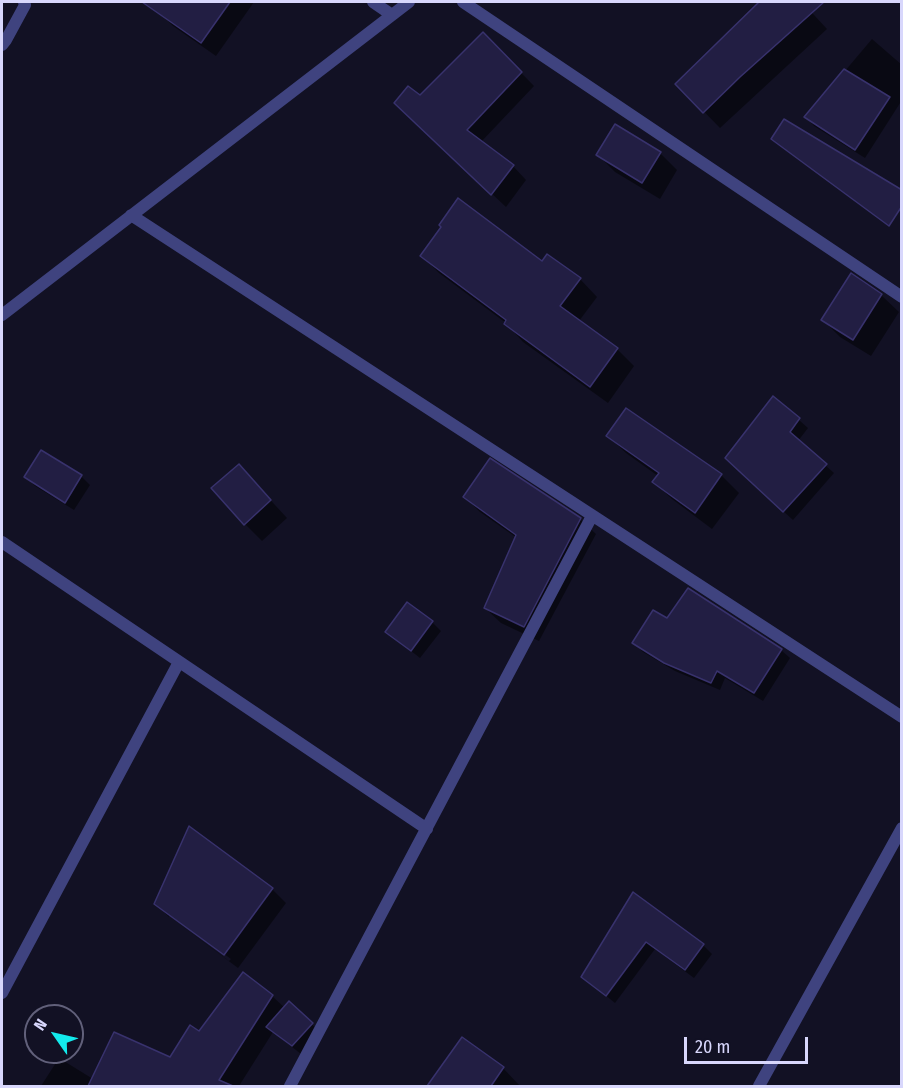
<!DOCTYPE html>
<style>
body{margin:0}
#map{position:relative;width:903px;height:1088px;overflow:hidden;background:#121124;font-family:"Fira Sans Condensed",sans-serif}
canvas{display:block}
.frame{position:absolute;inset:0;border:3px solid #d8d7fc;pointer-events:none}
.north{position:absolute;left:24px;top:1004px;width:60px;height:60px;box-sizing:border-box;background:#121124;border:2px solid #61607a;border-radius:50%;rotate:304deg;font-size:16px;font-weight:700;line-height:24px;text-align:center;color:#d8d7fc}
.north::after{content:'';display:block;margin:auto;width:21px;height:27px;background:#13eaec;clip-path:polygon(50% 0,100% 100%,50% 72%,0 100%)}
.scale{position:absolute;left:684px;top:1037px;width:124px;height:27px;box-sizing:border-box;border:3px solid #d8d7fc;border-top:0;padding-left:8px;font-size:18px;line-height:21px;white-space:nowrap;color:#d8d7fc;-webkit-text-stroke:4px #121124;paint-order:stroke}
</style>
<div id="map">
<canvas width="903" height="1088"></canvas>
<div class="frame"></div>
<div class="north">N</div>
<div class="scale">20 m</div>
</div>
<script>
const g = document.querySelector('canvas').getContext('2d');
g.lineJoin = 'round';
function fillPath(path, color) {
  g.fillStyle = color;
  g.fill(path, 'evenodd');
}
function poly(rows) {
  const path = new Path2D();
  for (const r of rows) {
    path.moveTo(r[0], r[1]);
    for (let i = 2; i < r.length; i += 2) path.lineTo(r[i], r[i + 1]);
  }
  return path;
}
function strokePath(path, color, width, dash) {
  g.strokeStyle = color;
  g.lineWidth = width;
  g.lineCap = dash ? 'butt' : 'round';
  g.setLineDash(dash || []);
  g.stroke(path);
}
const shadow = poly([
 [165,2,254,2,216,56,173,26,158,11],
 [761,2,802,2,827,29,720,128,677,84],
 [483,34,534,86,481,142,513,166,526,180,506,207,409,116,420,97],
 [872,39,902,65,902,100,865,158,814,126,806,117],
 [660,153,677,170,660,199,615,172,598,155],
 [422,256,543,263,580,279,597,297,579,321,617,349,634,366,608,403,523,342,506,323,439,273],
 [881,295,899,312,871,356,840,337,823,320],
 [774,398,808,428,798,441,834,473,793,520,735,467],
 [627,410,721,475,739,493,712,529,672,499,654,482,658,476,626,453,608,436],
 [239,466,287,518,262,541,245,524],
 [81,476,90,485,74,510,35,486,26,477],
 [465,497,580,519,596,534,539,641,501,623,485,608,517,538,480,512],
 [667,620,781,650,790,658,763,701,725,678,720,690,675,671,643,652,634,643],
 [432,622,441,631,420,658,387,632],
 [190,828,272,889,286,903,238,968,170,917,229,961,231,959,169,913,169,917,156,904],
 [634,895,703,945,712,954,694,978,655,949,615,1003,583,977],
 [272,996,285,1008,289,1003,321,1033,301,1054,273,1032,239,1086,41,1086,59,1058,93,1079,170,1059,199,1033],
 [462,1039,503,1068,520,1086,437,1086,432,1081]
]);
const building = poly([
 [142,2,230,2,201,43,142,2],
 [759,2,824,2,740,77,703,113,675,84,759,2],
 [483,32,522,72,467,130,514,165,491,195,394,103,408,86,420,95,483,32],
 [844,69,890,97,855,150,804,117,844,69],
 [784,119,902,190,902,206,889,226,771,139,784,119],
 [615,124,661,152,642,183,596,155,615,124],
 [458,198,542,261,547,254,581,278,560,306,618,348,590,387,504,324,506,320,420,256,441,227,439,225,458,198],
 [851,273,882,294,853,340,821,320,851,273],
 [773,396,800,418,790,432,827,464,783,512,725,458,773,396],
 [626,408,722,474,695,513,652,482,659,473,606,436,626,408],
 [41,450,82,475,65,503,24,477,41,450],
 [490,458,581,518,524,627,484,608,516,535,463,497,490,458],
 [239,464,271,500,244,525,211,488,239,464],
 [688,588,782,649,754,693,717,671,711,683,664,663,632,643,653,610,667,618,688,588],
 [407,602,433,621,411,651,385,632,407,602],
 [189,826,273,888,224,955,154,904,189,826],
 [633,892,704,944,685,970,646,942,606,996,581,977,633,892],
 [243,972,273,995,219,1080,233,1086,88,1086,114,1032,170,1057,190,1025,199,1031,243,972],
 [289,1001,313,1023,292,1046,266,1027,289,1001],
 [462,1037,504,1067,491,1086,427,1086,462,1037]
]);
const street = poly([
 [373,2,392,15],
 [463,2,902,297],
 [2,45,6,40,25,5,24,2],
 [131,215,902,717],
 [2,315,409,2],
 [2,542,427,829],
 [2,993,179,662],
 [290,1086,592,516],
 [759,1086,902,828]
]);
fillPath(shadow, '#0007');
fillPath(building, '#221e43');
strokePath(building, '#38326d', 1.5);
strokePath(street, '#3f437f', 12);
</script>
